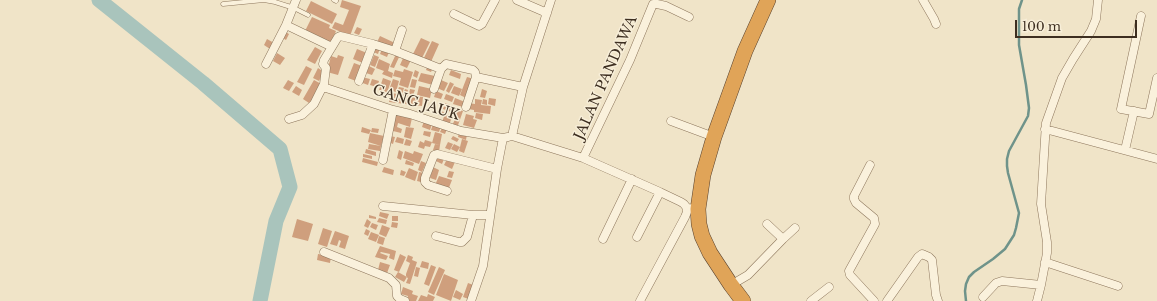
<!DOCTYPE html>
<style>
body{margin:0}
#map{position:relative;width:1157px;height:301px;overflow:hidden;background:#f0e4c8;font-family:"Libre Baskerville",serif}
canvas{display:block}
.scale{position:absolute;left:1015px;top:20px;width:122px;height:18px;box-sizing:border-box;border:2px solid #3d2e20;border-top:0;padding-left:5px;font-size:12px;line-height:14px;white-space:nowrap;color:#3d2e20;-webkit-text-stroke:3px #f7eed8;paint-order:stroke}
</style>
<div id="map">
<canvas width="1157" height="301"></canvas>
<div class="scale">100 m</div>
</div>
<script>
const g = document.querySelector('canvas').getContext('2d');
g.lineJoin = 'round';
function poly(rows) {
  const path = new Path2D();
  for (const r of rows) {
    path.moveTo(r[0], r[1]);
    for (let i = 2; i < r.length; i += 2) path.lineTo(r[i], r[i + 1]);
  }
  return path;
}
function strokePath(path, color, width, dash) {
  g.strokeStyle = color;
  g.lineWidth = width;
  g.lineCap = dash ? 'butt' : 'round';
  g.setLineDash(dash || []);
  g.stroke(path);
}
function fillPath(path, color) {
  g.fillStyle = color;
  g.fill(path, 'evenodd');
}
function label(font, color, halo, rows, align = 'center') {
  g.font = font + ' "Libre Baskerville",serif';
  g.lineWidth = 3;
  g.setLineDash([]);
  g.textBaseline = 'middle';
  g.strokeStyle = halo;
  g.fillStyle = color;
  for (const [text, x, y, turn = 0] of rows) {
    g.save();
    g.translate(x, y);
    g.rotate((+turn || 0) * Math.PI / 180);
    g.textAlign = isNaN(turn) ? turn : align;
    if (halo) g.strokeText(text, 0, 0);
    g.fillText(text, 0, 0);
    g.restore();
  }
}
const stream = poly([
 [966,301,965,291,966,284,969,277,974,272,993,259,1005,249,1014,235,1016,228,1019,213,1008,173,1007,166,1007,159,1009,151,1028,116,1029,108,1026,85,1019,45,1019,9,1022,0]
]);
const river = poly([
 [99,0,203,83,280,149,290,187,276,221,260,301]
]);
const building = poly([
 [342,0,361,6,350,36,332,28,335,22,343,25,349,10,340,7],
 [311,1,337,14,332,24,306,11],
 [312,17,330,25,329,28,336,31,330,45,304,33],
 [357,27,362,29,359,35,354,33],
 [284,31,289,34,286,40,281,37],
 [380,36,395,43,392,49,377,42],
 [421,38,430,42,421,60,412,56],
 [267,39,274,43,270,49,264,45],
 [432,41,439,44,430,64,423,60],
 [373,46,380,48,378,54,371,51],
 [315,47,322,51,315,64,307,60],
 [357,49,367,53,363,63,353,59],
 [382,49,389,52,387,57,380,54],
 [277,53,285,58,280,65,273,61],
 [396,54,400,55,394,68,390,67],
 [338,55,344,57,338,75,327,72,331,56,337,58],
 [374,55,379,57,375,67,370,65],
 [404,56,411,60,407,68,400,65],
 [379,59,390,64,388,71,393,73,392,78,382,74,384,71,376,68],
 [354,63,362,66,356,81,348,78],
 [428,65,433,68,431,72,426,70],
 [306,66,312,69,304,85,297,82],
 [369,66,375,69,372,75,366,73],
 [318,68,324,72,319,81,313,78],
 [404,69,413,72,408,88,399,85,401,78,393,76,395,70,403,72],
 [415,70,419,72,417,78,413,76],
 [451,70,461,74,460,79,449,75],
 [421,73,435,76,433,85,418,81],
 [362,77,370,79,368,85,360,82],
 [467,77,474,79,466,98,460,95],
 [383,78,391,81,387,93,379,90],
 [372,79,379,81,377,87,370,85],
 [393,79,399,81,396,92,389,90],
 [412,79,417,80,415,88,410,87],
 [288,80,294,83,289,91,283,88],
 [314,80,323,85,312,105,303,99],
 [441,80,448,83,444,91,437,88],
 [450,82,454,84,449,93,446,91],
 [296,86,302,90,299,96,292,92],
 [419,86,432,89,430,98,417,95],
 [454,86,462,89,459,96,451,93],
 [399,87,404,88,402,94,397,92],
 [405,89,408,90,407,94,403,93],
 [410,89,415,90,413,95,409,94],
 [482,89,487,91,485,98,480,97],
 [436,91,443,94,441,99,434,97],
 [390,93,423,97,422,106,389,102],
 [446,94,454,97,452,102,444,99],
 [455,98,465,102,463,107,453,104],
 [489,98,496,99,495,106,488,104],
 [475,99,482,100,481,105,491,106,490,114,474,112,474,110,468,109,469,103,475,104],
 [483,99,487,100,487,105,482,104],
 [445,103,453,106,451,112,443,109],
 [457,109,463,111,457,128,452,126,455,119,453,118],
 [439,111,444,112,442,116,438,115],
 [476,113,483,114,482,120,475,118],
 [398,114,412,118,410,127,398,123,397,127,402,129,401,133,393,131,394,126,392,125,395,115,398,116],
 [445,114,452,117,449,125,442,122],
 [466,114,474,116,473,119,477,120,474,128,463,125],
 [424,121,432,124,430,130,422,127],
 [433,124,441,126,439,132,431,130],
 [362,127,371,130,369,134,361,132],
 [406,127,414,128,411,139,404,137],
 [372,128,379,129,378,133,371,132],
 [442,128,447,129,445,134,440,132],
 [424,131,431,132,430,137,423,135],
 [435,132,442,134,440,145,432,143],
 [459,132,467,134,466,140,458,137],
 [370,133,384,136,381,146,368,142],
 [390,136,395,137,393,144,388,142],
 [453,136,459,139,457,142,451,139],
 [397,137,404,139,403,144,395,142],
 [406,139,412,141,410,146,404,145],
 [462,139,468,141,464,153,459,151],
 [425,140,432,142,430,147,425,146,424,149,418,147,420,141,424,143],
 [448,142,453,144,450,150,445,148],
 [369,144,381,146,380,151,368,149],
 [435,144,440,145,439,152,433,150],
 [454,144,460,147,457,152,451,149],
 [366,149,376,152,376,156,365,153],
 [399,150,403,152,401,160,397,158],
 [405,151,413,154,414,151,423,154,419,164,403,158],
 [363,154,372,156,372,159,363,157],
 [438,156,444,159,442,164,436,161],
 [363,158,378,162,377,166,362,162],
 [447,159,455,162,452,169,444,165],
 [406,160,414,163,413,166,405,164],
 [421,161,426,163,422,172,418,170],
 [384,167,394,170,393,175,382,172],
 [433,167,439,170,436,180,430,178],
 [409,168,418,172,415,181,405,177],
 [401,170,406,172,404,176,400,175],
 [449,171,454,172,452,178,447,177],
 [419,172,424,173,421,182,417,181],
 [439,176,452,180,448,190,435,185],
 [380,212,389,214,387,219,379,216],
 [369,215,376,217,376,219,369,218],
 [392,216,398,216,398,221,392,221],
 [379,218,387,220,386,224,377,222],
 [297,219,313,224,308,241,292,237],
 [367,219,371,222,368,228,364,226],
 [392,222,398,223,397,228,391,227],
 [372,223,378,225,376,230,370,227],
 [382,225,390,228,386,237,379,234],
 [323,228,332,231,327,247,318,244],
 [366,229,370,231,368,236,364,234],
 [335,231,349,236,345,249,339,247,341,241,339,240,337,246,330,244],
 [371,232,379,235,376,242,368,239],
 [379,236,385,238,383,245,377,243],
 [380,246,396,251,394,260,389,258,390,254,381,252,380,253,388,256,386,260,375,257],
 [318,254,331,256,330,263,317,260],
 [400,254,406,257,399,272,394,270],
 [408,255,413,257,412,260,417,262,410,284,406,283,408,278,406,277,406,274,410,263,406,261],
 [422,261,429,263,428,269,420,267],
 [380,262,390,265,387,273,378,270],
 [431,265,436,267,429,286,424,284],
 [416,267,420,268,418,277,414,276],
 [439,267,445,270,434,295,428,292],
 [398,272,407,277,404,282,395,277],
 [444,274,458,280,451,301,436,295],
 [468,283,476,286,471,300,463,297],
 [403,287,413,291,412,294,418,296,416,301,410,301,407,300,408,296,401,294],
 [456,290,463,294,460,300,453,297],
 [428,294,435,297,433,301,418,301,421,295,427,297]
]);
const lane = poly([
 [334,0,336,1],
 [223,4,264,0,275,2,294,8,308,15]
]);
const street = poly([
 [517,0,547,13],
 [923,0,934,19,936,24],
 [454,14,479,26,482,24,495,0],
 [1141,16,1121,109,1149,114,1157,78],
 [286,25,332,47],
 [395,51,402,30],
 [266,64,286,25,296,0],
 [476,77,523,87],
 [359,81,373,44],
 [323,87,393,110,410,114,461,131,503,138],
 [434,89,441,69,446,64,473,70,475,72,476,77,466,107],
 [289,119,302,115,314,104,324,84,326,68,323,64,324,60,338,37,340,36,373,44,395,51,441,69],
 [671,121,714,137],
 [1045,129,1157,159],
 [512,136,583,158,660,192,681,202,684,204,687,208,698,209],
 [512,136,523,87,551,0],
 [1125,150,1134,111],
 [583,158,630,60,653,4,657,4,666,6,689,17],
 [383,160,393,110],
 [870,165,854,196,854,199,856,203,874,218,875,224,849,271,850,275,874,301],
 [447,191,428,185,425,182,425,178,434,155,437,154,497,169],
 [383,206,473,215,490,215],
 [767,224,783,239],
 [436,236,459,242,462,242,467,237,473,215],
 [637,237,660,192],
 [603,239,632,179],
 [324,252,389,278,396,285,397,296,400,299,405,301],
 [1045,262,1118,286],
 [731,285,748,275,783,239,795,228],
 [983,297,996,283,1002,281,1041,285],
 [471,301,483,266,497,169,503,138,508,137],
 [640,301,685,217,687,212,687,208],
 [811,301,829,287],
 [887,301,918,257,922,254,929,257,932,260,936,295,938,301],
 [1037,301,1041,285,1047,253,1047,242,1041,204,1046,123,1062,78,1073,59,1091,31,1096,19,1098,0]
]);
const highway = poly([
 [743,301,731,285,710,253,702,236,699,224,698,209,703,175,714,137,745,51,768,0]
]);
const streetNames = [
 ["JALAN PANDAWA",606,78,-66],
 ["GANG JAUK",416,103,17]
];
strokePath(stream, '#6f938a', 2.5);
strokePath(river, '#a9c4bc', 15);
fillPath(building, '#cf9f7d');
strokePath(lane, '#8d765c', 5);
strokePath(street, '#8d765c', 9);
strokePath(highway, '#5b4430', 16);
strokePath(lane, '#faf1dc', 4);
strokePath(street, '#faf1dc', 8);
strokePath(highway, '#e0a458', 15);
label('14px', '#3d2e20', '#f7eed8', streetNames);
</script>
